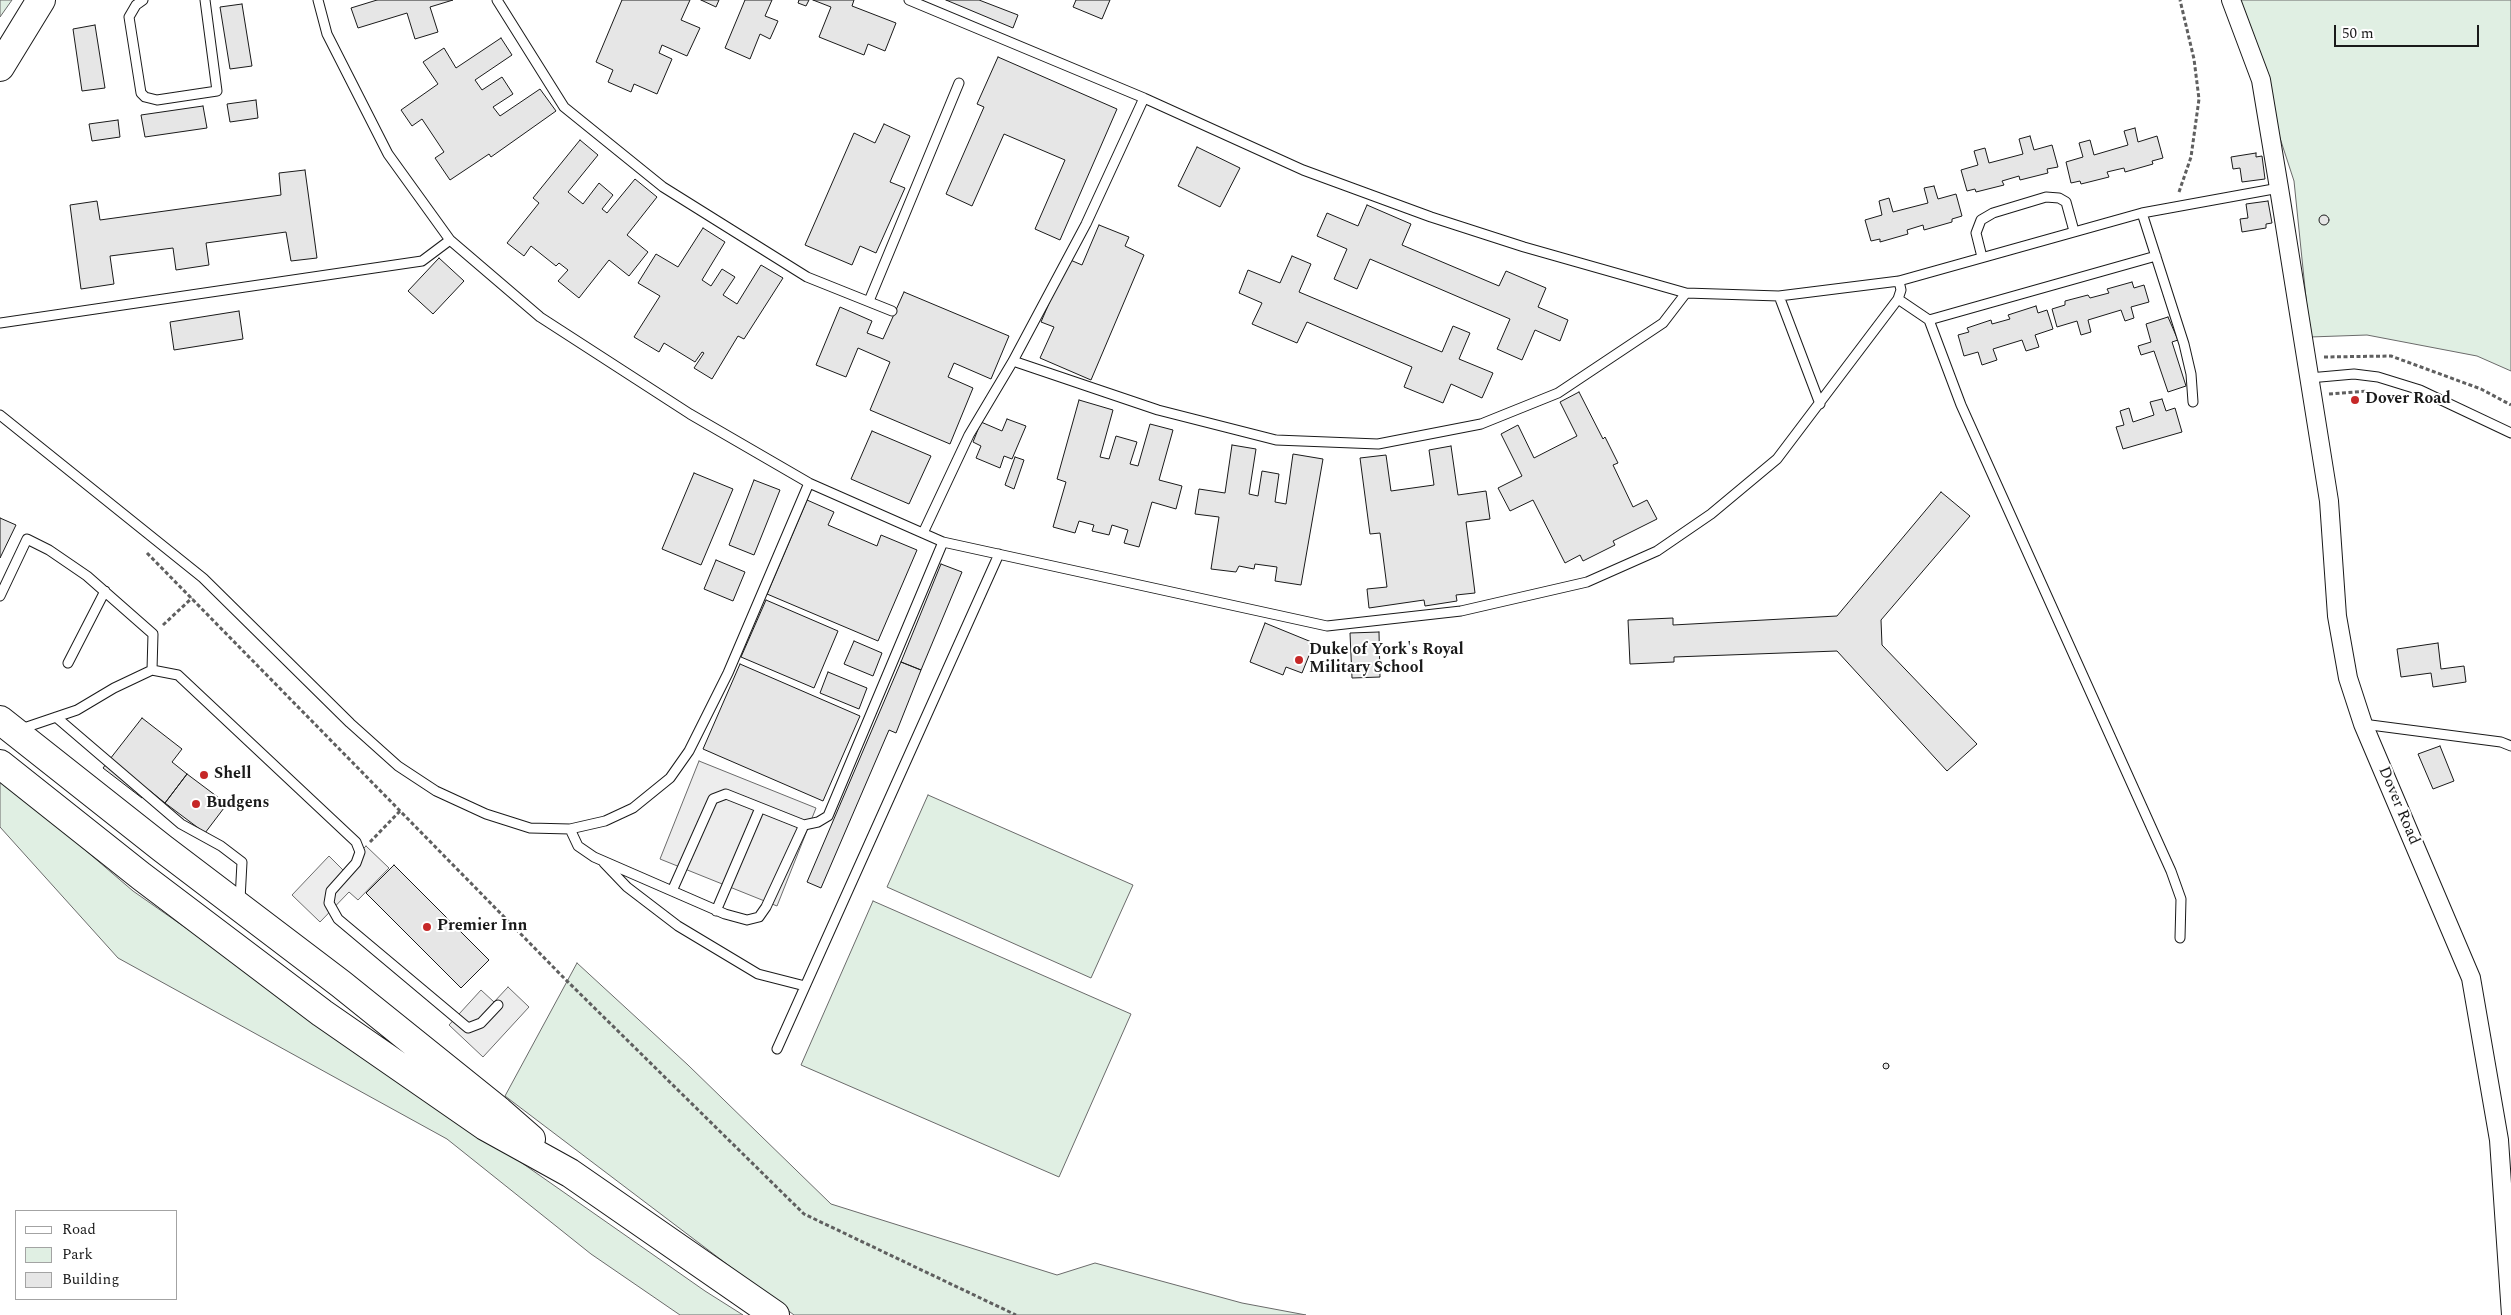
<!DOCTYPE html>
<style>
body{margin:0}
#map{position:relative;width:2511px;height:1315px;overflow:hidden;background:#fff;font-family:Spectral,serif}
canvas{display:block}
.legend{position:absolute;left:15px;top:1210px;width:162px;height:90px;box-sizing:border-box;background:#fff;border:1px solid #a3a3a3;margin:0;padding:6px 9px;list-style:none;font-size:15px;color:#1a1a1a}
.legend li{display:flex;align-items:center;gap:10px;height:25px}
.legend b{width:25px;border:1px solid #a3a3a3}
.scale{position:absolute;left:2334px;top:25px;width:145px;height:22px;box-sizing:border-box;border:2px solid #1a1a1a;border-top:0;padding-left:6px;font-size:15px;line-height:18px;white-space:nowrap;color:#1a1a1a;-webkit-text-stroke:4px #fff;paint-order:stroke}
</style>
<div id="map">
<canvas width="2511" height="1315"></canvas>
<ul class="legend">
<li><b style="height:6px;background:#fff"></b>Road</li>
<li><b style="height:14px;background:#e0efe3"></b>Park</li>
<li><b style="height:14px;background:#e6e6e6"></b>Building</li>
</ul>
<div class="scale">50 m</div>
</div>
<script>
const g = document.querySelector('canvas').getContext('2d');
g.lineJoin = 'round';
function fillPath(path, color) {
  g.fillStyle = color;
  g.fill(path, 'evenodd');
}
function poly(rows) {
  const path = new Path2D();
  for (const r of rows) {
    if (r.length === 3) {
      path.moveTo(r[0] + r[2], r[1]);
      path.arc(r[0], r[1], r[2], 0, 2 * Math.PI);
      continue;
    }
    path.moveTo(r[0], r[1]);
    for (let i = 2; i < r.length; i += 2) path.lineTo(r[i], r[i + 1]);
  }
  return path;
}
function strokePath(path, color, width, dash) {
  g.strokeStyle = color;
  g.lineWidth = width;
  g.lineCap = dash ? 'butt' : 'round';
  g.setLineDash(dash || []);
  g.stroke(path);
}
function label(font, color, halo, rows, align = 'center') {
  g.font = font + ' Spectral,serif';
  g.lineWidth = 4;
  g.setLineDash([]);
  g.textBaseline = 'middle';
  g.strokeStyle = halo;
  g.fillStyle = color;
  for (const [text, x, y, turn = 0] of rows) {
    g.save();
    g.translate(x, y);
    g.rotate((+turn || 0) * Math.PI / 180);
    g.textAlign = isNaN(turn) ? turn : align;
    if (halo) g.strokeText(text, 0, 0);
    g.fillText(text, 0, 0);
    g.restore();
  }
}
const green = poly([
 [0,0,12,0,0,17,0,0],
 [2235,0,2511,0,2511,371,2477,356,2367,335,2310,337,2294,181,2235,0],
 [0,777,133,891,705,1291,743,1315,680,1315,591,1254,447,1139,118,958,0,827,0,777],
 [928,795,1133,885,1091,978,887,887,928,795],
 [873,901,1131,1014,1059,1177,801,1065,873,901],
 [577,963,688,1065,831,1204,1057,1275,1095,1263,1242,1303,1306,1315,794,1315,505,1096,577,963]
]);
const parking = poly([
 [699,761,816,808,777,906,660,859,699,761],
 [366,846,389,868,358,900,349,892,320,922,292,895,329,856,343,870,366,846],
 [508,987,529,1007,483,1057,449,1025,481,990,494,1002,508,987]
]);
const building = poly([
 [377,0,453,0,430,7,438,32,415,39,407,13,358,28,351,8,377,0],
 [622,0,690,0,681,20,700,28,687,56,662,45,659,53,672,59,657,94,634,84,631,92,608,82,613,70,596,62,622,0],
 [701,0,719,0,716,7,701,0],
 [745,0,772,0,765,16,778,21,770,39,760,34,750,59,725,48,745,0],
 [799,0,809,0,806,6,798,3,799,0],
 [813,0,854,0,852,6,896,23,885,51,868,44,864,55,819,37,831,7,813,0],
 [946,0,979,0,1018,15,1013,28,946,0],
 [1076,0,1110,0,1102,19,1073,7,1076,0],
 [242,4,252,66,230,69,220,7,242,4],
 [95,25,105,88,82,91,73,29,95,25],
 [501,38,512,55,475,80,482,90,502,77,513,94,493,107,500,116,540,89,556,111,491,157,489,154,450,180,435,158,444,152,422,119,412,126,401,110,438,84,423,62,444,48,456,68,501,38],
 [998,57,1117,109,1060,240,1035,229,1065,160,1004,134,972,206,946,194,984,107,977,104,998,57],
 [256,100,258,118,230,122,227,104,256,100],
 [203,106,207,128,145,137,141,115,203,106],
 [118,120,120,137,92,141,89,124,118,120],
 [884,124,910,136,890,182,905,188,876,253,860,246,852,265,805,245,854,133,875,143,884,124],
 [2135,128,2138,142,2157,136,2163,158,2152,161,2153,164,2125,172,2124,168,2107,172,2109,177,2081,184,2080,181,2071,183,2066,162,2083,157,2079,143,2090,140,2094,155,2128,145,2124,131,2135,128],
 [2030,136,2034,150,2052,145,2058,167,2047,169,2048,173,2020,180,2019,176,2002,181,2004,185,1976,192,1975,189,1967,191,1961,170,1978,165,1974,151,1985,148,1989,163,2023,154,2019,139,2030,136],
 [580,140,598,155,568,192,583,204,599,183,613,195,602,209,607,213,635,179,657,197,627,235,648,252,629,276,609,260,579,298,558,281,568,270,559,263,556,266,531,246,524,256,507,243,539,203,533,198,580,140],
 [1197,147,1240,168,1220,207,1178,186,1197,147],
 [2256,153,2256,157,2262,156,2265,179,2242,182,2240,168,2233,169,2231,157,2256,153],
 [305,170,317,258,291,261,286,232,206,243,209,265,176,270,173,248,110,256,114,284,81,289,70,205,97,201,100,220,281,195,279,173,305,170],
 [1934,186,1938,199,1956,194,1962,216,1952,219,1952,222,1924,230,1923,225,1907,230,1908,234,1880,242,1880,239,1871,241,1865,220,1882,215,1879,201,1889,198,1893,212,1928,203,1924,188,1934,186],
 [2268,201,2272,223,2266,224,2266,228,2242,232,2240,219,2248,218,2246,204,2268,201],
 [1367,205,1411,224,1402,245,1499,286,1506,271,1546,288,1538,307,1568,320,1560,341,1535,330,1522,360,1497,349,1510,319,1370,259,1357,289,1334,279,1347,249,1317,236,1327,213,1358,226,1367,205],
 [2324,220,5],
 [1099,225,1129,237,1125,246,1144,255,1091,380,1040,358,1054,327,1041,322,1068,259,1082,265,1099,225],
 [703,228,725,242,702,280,711,286,722,269,735,277,723,295,737,304,761,265,783,278,744,339,738,336,712,379,694,368,704,353,702,352,695,362,664,343,659,352,634,337,660,296,638,283,656,254,678,267,703,228],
 [1292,256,1311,264,1299,292,1442,352,1453,326,1470,333,1459,359,1493,373,1482,398,1451,384,1443,403,1404,387,1412,367,1307,322,1297,343,1252,324,1262,303,1239,293,1248,270,1280,283,1292,256],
 [439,258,464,281,433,314,408,291,439,258],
 [2132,282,2134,288,2144,285,2149,302,2131,307,2134,318,2125,321,2121,310,2088,320,2091,332,2081,335,2077,321,2057,327,2052,309,2065,305,2065,301,2088,295,2090,298,2109,293,2107,289,2132,282],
 [904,292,1009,336,991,379,954,363,948,377,973,388,950,444,870,410,890,362,858,348,846,377,816,365,840,307,872,321,867,333,883,339,904,292],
 [2036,306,2038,313,2047,310,2053,329,2035,335,2039,347,2026,351,2022,340,1993,349,1997,360,1982,365,1978,352,1964,356,1958,335,1969,332,1967,328,1991,320,1992,324,2010,319,2008,315,2036,306],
 [239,311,243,339,174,350,170,322,239,311],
 [2168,317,2178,340,2172,342,2186,386,2168,392,2154,351,2141,355,2138,346,2151,342,2146,324,2168,317],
 [1579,392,1603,439,1605,437,1618,463,1613,465,1633,507,1647,500,1657,519,1613,541,1615,545,1583,561,1580,555,1565,563,1533,500,1510,511,1498,488,1522,476,1501,434,1518,425,1534,458,1577,436,1560,402,1579,392],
 [2162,399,2166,411,2175,408,2182,432,2123,449,2116,427,2124,425,2120,411,2129,408,2133,422,2154,415,2150,402,2162,399],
 [1079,400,1113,410,1100,457,1109,459,1116,436,1137,442,1130,464,1138,466,1150,424,1173,430,1159,480,1182,486,1176,509,1152,502,1139,547,1124,543,1128,530,1112,525,1109,535,1092,531,1094,525,1079,521,1075,533,1053,527,1066,482,1057,479,1079,400],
 [1007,419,1026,426,1012,459,1004,456,1000,468,976,458,981,446,973,442,981,422,1002,431,1007,419],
 [872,431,931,456,909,504,851,479,872,431],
 [1232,445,1256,449,1249,494,1258,496,1262,471,1279,474,1275,502,1286,504,1293,454,1323,459,1301,585,1275,581,1277,567,1255,564,1254,569,1239,566,1236,572,1211,569,1219,517,1195,514,1199,489,1225,493,1232,445],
 [1451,446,1458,495,1486,491,1490,519,1466,522,1475,593,1456,595,1457,601,1425,606,1424,600,1369,608,1367,589,1387,587,1380,533,1370,534,1360,458,1386,455,1391,491,1434,485,1429,450,1451,446],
 [1015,457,1024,460,1014,489,1005,485,1015,457],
 [694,473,733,489,701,565,662,549,694,473],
 [754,480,780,490,754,555,729,545,754,480],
 [1941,492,1970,516,1881,620,1882,645,1977,744,1947,771,1837,651,1674,657,1674,662,1630,664,1628,620,1673,618,1673,625,1837,616,1941,492],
 [807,500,834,512,828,525,877,546,881,535,917,550,878,641,767,594,807,500],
 [0,518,16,525,0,558,0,518],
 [716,560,745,572,733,601,704,589,716,560],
 [941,564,962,572,921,670,901,662,941,564],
 [766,600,838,631,814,688,741,657,766,600],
 [1265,623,1314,643,1302,673,1286,667,1283,675,1250,662,1265,623],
 [1379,632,1380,677,1352,678,1350,633,1379,632],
 [854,641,882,653,873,676,844,664,854,641],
 [2438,643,2441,669,2464,666,2466,682,2433,687,2431,673,2401,677,2397,649,2438,643],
 [901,662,921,670,896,733,889,730,821,888,807,882,901,662],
 [740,664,860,716,823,801,703,749,740,664],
 [828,672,867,688,859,709,820,693,828,672],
 [142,718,182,749,172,762,187,774,165,803,149,790,142,798,103,768,142,718],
 [2440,746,2454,781,2433,789,2418,754,2440,746],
 [187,774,227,804,205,833,165,803,187,774],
 [394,865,489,960,461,988,366,893,394,865],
 [1886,1066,3]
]);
const path = poly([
 [2179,192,2191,157,2199,99,2194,59,2180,0],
 [2324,357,2391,356,2481,389,2511,405],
 [2329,394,2367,391],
 [147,553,563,977,804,1214,1016,1315],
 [163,625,192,598],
 [370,842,401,810]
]);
const service = poly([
 [143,0,136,5,129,17,141,93,145,97,157,100,217,91,205,0],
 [318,0,327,34,388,154,450,240,540,317,690,414,809,483,943,542,1327,626,1461,611,1587,582,1657,551,1711,514,1777,459,1898,299,1901,290,1899,281],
 [497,0,564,107,663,187,807,277,892,311],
 [909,0,1144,98,1303,170,1431,217,1524,247,1686,293,1779,296,1899,281,2142,213,2279,188],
 [2142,213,2184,344,2191,374,2193,402],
 [1982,257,1976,233,1981,220,1993,213,2046,197,2059,198,2066,202,2074,231],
 [1779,296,1820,404],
 [1898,299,1929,320,2156,256],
 [869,301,959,83],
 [1929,320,1961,405,2171,871,2181,899,2180,938],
 [0,323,422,261,450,240],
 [1013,361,1158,410,1276,440,1378,444,1481,424,1558,393,1663,323,1686,293],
 [2309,378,2354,374,2378,377,2420,390,2511,433],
 [0,415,203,578,350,723,398,766,436,791,486,814,530,828,570,829,605,821,633,808,670,778,689,751,728,673,809,483],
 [923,533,969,435,1013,361,1086,224,1144,98],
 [0,596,27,539,49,550,87,576,153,634,152,670],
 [68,663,105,591],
 [56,717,181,824,221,846,242,862,240,900],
 [2363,724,2501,742,2511,746],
 [18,730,77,710,114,688,152,670,178,675,356,842,360,852,356,863,331,891,329,903,338,919,468,1028,481,1023,498,1005],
 [570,829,578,846,594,857,725,914,747,920,759,917,766,907,804,825,818,822,828,816,943,542],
 [604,863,627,887,678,926,758,974,805,986],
 [672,891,713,799,726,794,804,825],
 [716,911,760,808],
 [777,1049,999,554]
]);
const minor = poly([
 [2231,0,2261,80,2279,188,2329,501,2337,616,2348,678,2363,724,2471,978,2499,1140,2511,1315]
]);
const primary = poly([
 [0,67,41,0]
]);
const trunk = poly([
 [0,720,162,848,341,984,499,1111,531,1139],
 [0,764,141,876,322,1013,485,1126,570,1173,775,1315]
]);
const markers = [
 [2355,400,5,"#c62828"],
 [1299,660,5,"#c62828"],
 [204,775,5,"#c62828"],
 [196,804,5,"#c62828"],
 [427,927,5,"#c62828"]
];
const poiNames = [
 ["Dover Road",2365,400],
 ["Duke of York's Royal",1309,651],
 ["Military School",1309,669],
 ["Shell",214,775],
 ["Budgens",206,804],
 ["Premier Inn",437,927]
];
const streetNames = [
 ["Dover Road",2398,806,67]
];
fillPath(green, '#e0efe3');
strokePath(green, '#6a6a6a', 1);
fillPath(parking, '#ededed');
strokePath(parking, '#6a6a6a', 1);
fillPath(building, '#e6e6e6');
strokePath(building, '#1a1a1a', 1);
strokePath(service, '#1a1a1a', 11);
strokePath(minor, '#1a1a1a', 20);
strokePath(primary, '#1a1a1a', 30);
strokePath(trunk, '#1a1a1a', 30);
strokePath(path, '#5f5f5f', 3, [4, 2.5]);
strokePath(service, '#fff', 9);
strokePath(minor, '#fff', 18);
strokePath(primary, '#fff', 28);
strokePath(trunk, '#fff', 28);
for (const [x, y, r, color] of markers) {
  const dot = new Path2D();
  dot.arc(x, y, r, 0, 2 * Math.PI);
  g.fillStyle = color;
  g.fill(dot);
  strokePath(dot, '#fff', 2);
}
label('bold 16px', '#1a1a1a', '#fff', poiNames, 'left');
label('16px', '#1a1a1a', '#fff', streetNames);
</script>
